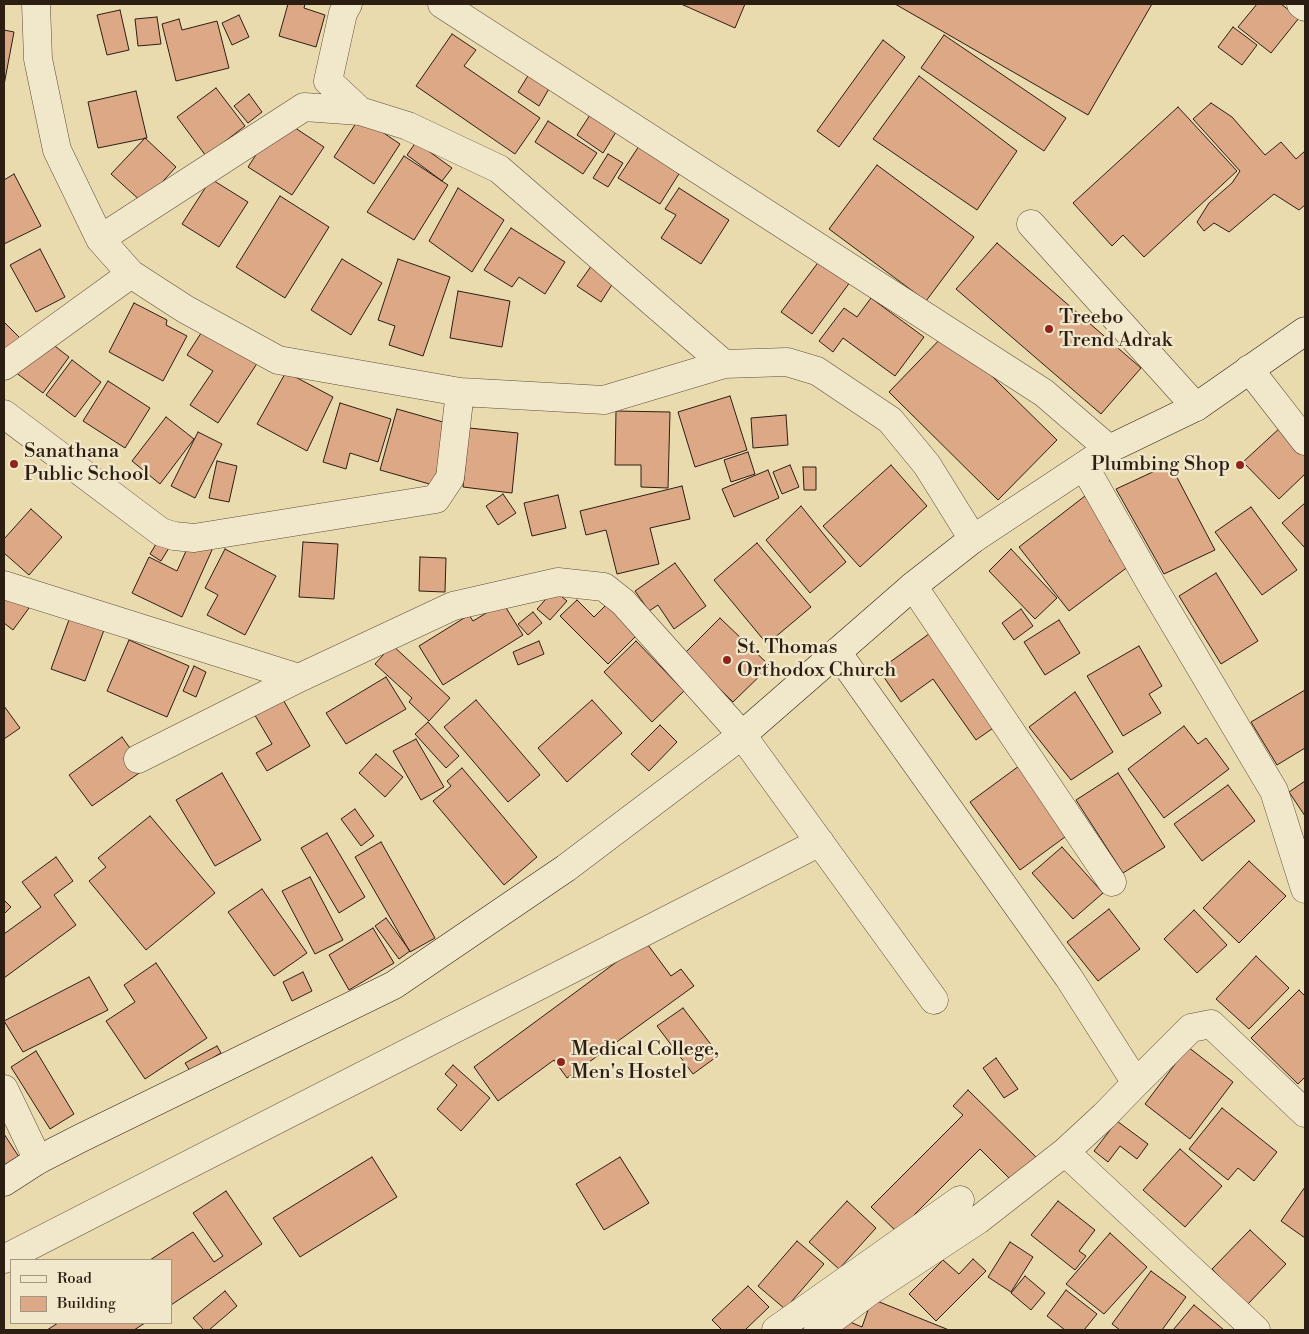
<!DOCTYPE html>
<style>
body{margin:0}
#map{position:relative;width:1309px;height:1334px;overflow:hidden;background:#eadbaf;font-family:"Libre Bodoni",serif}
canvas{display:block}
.frame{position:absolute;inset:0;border:5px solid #2d1e13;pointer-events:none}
.legend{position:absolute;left:10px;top:1259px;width:162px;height:65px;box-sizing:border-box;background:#f1e8cb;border:1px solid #a39781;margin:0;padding:6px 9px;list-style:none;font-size:15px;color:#2d1e13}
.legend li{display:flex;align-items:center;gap:10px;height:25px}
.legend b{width:25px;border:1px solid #a39781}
</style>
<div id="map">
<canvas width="1309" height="1334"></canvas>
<div class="frame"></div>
<ul class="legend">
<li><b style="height:6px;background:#f1e8cb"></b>Road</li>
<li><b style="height:14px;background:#dda886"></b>Building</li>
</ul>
</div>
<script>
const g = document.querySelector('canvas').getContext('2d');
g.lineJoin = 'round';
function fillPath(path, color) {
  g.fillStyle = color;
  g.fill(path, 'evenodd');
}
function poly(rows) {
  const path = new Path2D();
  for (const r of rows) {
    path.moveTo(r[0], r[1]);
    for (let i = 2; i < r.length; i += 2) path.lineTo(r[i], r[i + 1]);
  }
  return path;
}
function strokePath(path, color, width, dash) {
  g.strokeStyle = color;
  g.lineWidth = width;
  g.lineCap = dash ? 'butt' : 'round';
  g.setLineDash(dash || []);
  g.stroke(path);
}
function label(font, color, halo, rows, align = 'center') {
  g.font = font + ' "Libre Bodoni",serif';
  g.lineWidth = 4.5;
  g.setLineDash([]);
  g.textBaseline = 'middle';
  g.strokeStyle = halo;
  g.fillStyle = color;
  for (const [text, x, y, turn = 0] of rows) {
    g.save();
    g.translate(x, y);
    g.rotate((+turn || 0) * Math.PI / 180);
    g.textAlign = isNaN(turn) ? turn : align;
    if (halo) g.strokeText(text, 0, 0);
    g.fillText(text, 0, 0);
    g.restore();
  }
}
const building = poly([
 [288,4,305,4,304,8,325,15,316,47,279,36,288,4],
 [681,4,745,4,735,28,681,4],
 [895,4,1152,4,1088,115,895,4],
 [1257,4,1281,4,1299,18,1271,53,1238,27,1257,4],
 [120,10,129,50,107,55,97,15,120,10],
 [239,15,249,37,232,45,222,23,239,15],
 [157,17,161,44,138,46,135,19,157,17],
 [179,19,182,30,217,21,229,68,176,81,162,24,179,19],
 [1233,27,1257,45,1242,65,1218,47,1233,27],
 [4,30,14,32,4,85,4,30],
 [452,34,476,50,464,66,540,118,515,154,416,86,452,34],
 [944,35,1066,118,1044,151,921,68,944,35],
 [883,40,905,57,839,147,817,131,883,40],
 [529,74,550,87,539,106,518,92,529,74],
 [919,76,1017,151,977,210,873,139,919,76],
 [216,88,245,126,206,156,177,117,216,88],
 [136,91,147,138,98,148,88,102,136,91],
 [249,94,262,112,248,123,234,106,249,94],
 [1211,103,1232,117,1265,155,1281,142,1296,159,1305,151,1305,205,1299,210,1274,194,1229,232,1214,223,1204,231,1197,222,1209,203,1232,183,1240,171,1193,119,1211,103],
 [1178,107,1237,171,1144,257,1123,235,1112,246,1073,203,1178,107],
 [590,115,616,132,603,153,577,135,590,115],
 [360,117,400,144,374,184,334,157,360,117],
 [280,118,324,147,292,195,248,167,280,118],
 [548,121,597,153,583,174,535,142,548,121],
 [145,138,176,167,143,203,111,174,145,138],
 [416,142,452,168,442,181,407,155,416,142],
 [641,143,682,169,660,204,618,178,641,143],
 [608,154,623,163,608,187,593,178,608,154],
 [404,156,448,185,414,240,367,212,404,156],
 [877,165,974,237,926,301,829,229,877,165],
 [14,174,41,226,4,244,4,180,14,174],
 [211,179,248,202,219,247,182,224,211,179],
 [458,188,504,220,472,272,429,241,458,188],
 [679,188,729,220,701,264,661,238,676,215,665,209,679,188],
 [280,196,329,227,285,298,236,267,280,196],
 [511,228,565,262,545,294,519,277,512,287,484,270,511,228],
 [997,243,1141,368,1101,414,956,289,997,243],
 [40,249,65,297,36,312,10,265,40,249],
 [826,252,856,274,812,334,781,312,826,252],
 [342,259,382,283,351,335,311,310,342,259],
 [398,259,450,277,423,356,389,345,395,326,378,320,398,259],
 [592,265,615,280,601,302,577,286,592,265],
 [458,291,510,301,502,347,450,338,458,291],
 [871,298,924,337,895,376,843,338,833,352,819,341,844,308,857,317,871,298],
 [134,303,167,320,166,325,187,336,163,381,109,352,134,303],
 [4,322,22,340,4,359,4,322],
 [205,327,258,362,218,423,190,405,213,371,187,355,205,327],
 [947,332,1057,440,998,500,889,392,947,332],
 [38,333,69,357,43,393,11,369,38,333],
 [72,360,101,382,75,417,46,395,72,360],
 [286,372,333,397,307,451,257,424,286,372],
 [108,381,150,408,125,448,83,421,108,381],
 [730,396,747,450,695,467,678,412,730,396],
 [340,403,391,419,378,462,350,453,346,469,323,462,340,403],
 [397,409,450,424,433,485,380,470,397,409],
 [616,411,670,412,668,488,641,487,641,465,615,465,616,411],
 [786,415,788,445,753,448,751,418,786,415],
 [166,417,194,439,160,484,132,461,166,417],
 [1281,427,1305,453,1305,474,1279,499,1243,462,1281,427],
 [469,428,518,433,512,493,463,487,469,428],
 [198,432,222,444,195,498,171,486,198,432],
 [748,452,755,474,731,482,724,460,748,452],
 [217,461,237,466,229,502,209,498,217,461],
 [1170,464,1215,550,1164,574,1116,489,1170,464],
 [790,465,799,487,782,494,773,472,790,465],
 [891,465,927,506,860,567,823,526,891,465],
 [803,467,816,467,816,490,804,490,803,467],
 [768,470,779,498,734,517,722,489,768,470],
 [682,486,690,519,650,528,659,564,617,574,606,530,586,535,580,511,682,486],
 [503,494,516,513,498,525,486,506,503,494],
 [558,495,566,528,532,536,524,503,558,495],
 [1085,496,1116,535,1109,540,1129,566,1069,611,1019,547,1085,496],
 [1305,503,1305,548,1282,523,1305,503],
 [801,506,846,562,810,593,766,540,801,506],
 [1251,507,1297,570,1262,595,1215,532,1251,507],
 [31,509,62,537,29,575,4,553,4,539,31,509],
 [161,536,172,543,161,561,150,554,161,536],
 [191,540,212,550,182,617,132,593,149,557,177,571,191,540],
 [303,542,338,544,334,599,299,597,303,542],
 [757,543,811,607,767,644,714,580,757,543],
 [225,549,276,576,245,635,207,615,218,595,205,588,225,549],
 [1011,549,1057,598,1035,619,989,571,1011,549],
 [420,557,446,558,445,592,419,591,420,557],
 [675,563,706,606,674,629,658,605,649,611,635,591,675,563],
 [1216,573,1258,641,1221,664,1179,596,1216,573],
 [554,590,567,601,550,620,537,609,554,590],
 [9,593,29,608,13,630,4,623,4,599,9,593],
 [577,600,594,617,607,604,637,635,608,664,560,616,577,600],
 [503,603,523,635,443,685,419,646,469,615,473,621,503,603],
 [73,609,107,622,85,681,51,669,73,609],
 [1021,609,1033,626,1014,640,1002,623,1021,609],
 [533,612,542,623,528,635,518,624,533,612],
 [720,618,770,666,733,702,684,654,720,618],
 [1059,620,1080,653,1045,675,1024,642,1059,620],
 [933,631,999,724,976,740,933,679,901,702,879,670,933,631],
 [129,640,189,666,167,717,107,691,129,640],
 [539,641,544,654,518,665,513,652,539,641],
 [636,641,684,691,652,722,604,672,636,641],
 [392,645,450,698,429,721,409,702,412,698,375,664,392,645],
 [1139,646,1162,686,1149,694,1161,713,1123,736,1087,676,1139,646],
 [194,666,206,672,196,697,183,691,194,666],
 [386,677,406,709,346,744,326,713,386,677],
 [1305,690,1305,748,1277,765,1251,722,1305,690],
 [278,691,310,746,267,771,256,753,272,744,250,707,278,691],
 [1075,692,1113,752,1071,780,1029,727,1075,692],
 [476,700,540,775,508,802,444,727,476,700],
 [592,700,622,733,567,782,538,748,592,700],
 [4,706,20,728,4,739,4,706],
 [428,722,459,756,446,768,415,734,428,722],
 [660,725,677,742,649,771,631,754,660,725],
 [1184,726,1198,744,1206,738,1229,769,1164,818,1128,769,1184,726],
 [122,737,145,769,92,806,69,775,122,737],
 [416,739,444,787,421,800,393,751,416,739],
 [376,754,403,777,385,797,359,773,376,754],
 [1019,766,1069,834,1020,870,970,802,1019,766],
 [462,768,537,857,504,885,433,801,451,786,447,781,462,768],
 [222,773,261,840,215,866,176,800,222,773],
 [1118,773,1165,847,1123,873,1076,800,1118,773],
 [1305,781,1305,816,1289,792,1305,781],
 [1228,785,1255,821,1202,861,1174,824,1228,785],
 [355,809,374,836,361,846,341,819,355,809],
 [150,816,215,893,146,950,89,881,106,867,98,858,150,816],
 [327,833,365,897,339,913,301,848,327,833],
 [381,842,435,938,410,952,355,857,381,842],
 [1062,847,1103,893,1073,919,1032,873,1062,847],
 [56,857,73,881,54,895,76,925,4,978,4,934,41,907,22,882,56,857],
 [1249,861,1286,896,1239,943,1203,908,1249,861],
 [310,877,343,940,315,954,282,891,310,877],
 [262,889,307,953,274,976,228,912,262,889],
 [4,900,11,907,4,914,4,900],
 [1109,909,1140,949,1098,981,1067,942,1109,909],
 [1194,910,1227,945,1197,973,1164,939,1194,910],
 [386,918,410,951,399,959,375,926,386,918],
 [373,928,394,963,349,990,329,955,373,928],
 [645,941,671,976,681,969,694,986,567,1078,554,1060,498,1101,474,1067,645,941],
 [1256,956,1289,988,1249,1029,1216,999,1256,956],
 [156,963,207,1038,145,1079,106,1021,135,1002,124,985,156,963],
 [303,972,312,991,292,1001,283,982,303,972],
 [89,977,108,1010,23,1052,4,1021,89,977],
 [1299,990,1305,996,1305,1077,1298,1084,1251,1038,1299,990],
 [683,1008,719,1055,693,1074,657,1026,683,1008],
 [217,1046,221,1053,190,1071,185,1063,217,1046],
 [1188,1047,1233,1082,1190,1139,1145,1104,1188,1047],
 [36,1051,74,1114,50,1129,11,1067,36,1051],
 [996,1058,1018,1089,1004,1098,983,1068,996,1058],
 [453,1065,490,1098,461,1131,437,1109,457,1085,445,1074,453,1065],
 [968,1090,1037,1158,1013,1182,980,1149,897,1232,871,1207,963,1115,953,1106,968,1090],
 [1222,1108,1277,1152,1254,1181,1238,1168,1228,1180,1189,1149,1222,1108],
 [1117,1121,1148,1144,1137,1159,1120,1146,1108,1162,1094,1151,1117,1121],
 [4,1134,19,1157,4,1166,4,1134],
 [1180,1149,1222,1186,1185,1227,1143,1190,1180,1149],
 [372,1157,397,1197,300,1257,273,1218,372,1157],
 [620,1157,649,1203,604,1230,576,1184,620,1157],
 [1305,1187,1305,1238,1281,1221,1305,1187],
 [226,1191,262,1244,171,1305,171,1260,150,1260,193,1232,214,1262,223,1256,193,1213,226,1191],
 [847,1201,876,1228,839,1269,809,1242,847,1201],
 [1058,1201,1095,1230,1079,1251,1086,1256,1075,1270,1031,1235,1058,1201],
 [1250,1230,1286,1264,1247,1305,1212,1269,1250,1230],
 [1110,1233,1147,1267,1104,1314,1066,1284,1110,1233],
 [797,1241,824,1264,785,1309,758,1286,797,1241],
 [1010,1242,1033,1257,1011,1292,988,1277,1010,1242],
 [973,1259,986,1271,936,1321,909,1294,943,1260,959,1274,973,1259],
 [1151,1271,1186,1297,1162,1330,1120,1330,1112,1324,1151,1271],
 [1025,1276,1045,1293,1031,1310,1011,1293,1025,1276],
 [748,1286,769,1307,745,1330,722,1330,712,1320,748,1286],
 [1066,1290,1097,1314,1084,1330,1065,1330,1047,1316,1066,1290],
 [225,1291,237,1306,209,1330,204,1330,193,1318,225,1291],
 [872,1299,949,1330,841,1330,845,1320,862,1327,872,1299],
 [1194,1305,1224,1330,1173,1330,1194,1305],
 [58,1323,145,1323,134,1330,47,1330,58,1323]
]);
const street = poly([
 [36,4,38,59,57,150,100,239,131,274,185,309,278,360,460,392],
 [348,4,343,13,328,81,360,111],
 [442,4,1044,393,1109,449],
 [1301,4,1305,7],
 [1031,224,1196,407],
 [100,239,304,107,360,111,408,126,499,169,724,364],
 [4,366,131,274],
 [1249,369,1305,441],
 [4,414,161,532,174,536,194,538,436,499,450,478,460,392,604,400,724,364,787,362,817,371,890,420,927,465,973,539],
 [1084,466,1151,584,1274,791,1305,889],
 [4,585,299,678],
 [913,586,1112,882],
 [837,652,1069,978,1136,1083,1191,1028,1211,1024,1305,1113],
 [138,759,299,678,453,606,558,582,604,587,623,602,742,735,934,1000],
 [4,1089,38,1160],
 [1065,1152,1256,1330],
 [4,1259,820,842],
 [776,1330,960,1200],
 [818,1330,870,1291,978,1220,1065,1152,1104,1116,1136,1083]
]);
const secondary = poly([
 [4,1182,38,1160,81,1138,394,985,566,868,742,735,913,586,973,539,1109,449,1196,407,1305,331]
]);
const markers = [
 [1049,329,5,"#8f2418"],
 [14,464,5,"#8f2418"],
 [1240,465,5,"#8f2418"],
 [727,660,5,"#8f2418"],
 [561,1062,5,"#8f2418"]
];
const poiNames = [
 ["Treebo",1059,318],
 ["Trend Adrak",1059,341],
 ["Sanathana",24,452],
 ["Public School",24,475],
 ["Plumbing Shop",1230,465,"right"],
 ["St. Thomas",737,648],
 ["Orthodox Church",737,671],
 ["Medical College,",571,1050],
 ["Men's Hostel",571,1073]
];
fillPath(building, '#dda886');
strokePath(building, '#2d1e13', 1);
strokePath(street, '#5c4d3a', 29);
strokePath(secondary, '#2d1e13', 29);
strokePath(street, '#f1e8cb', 28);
strokePath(secondary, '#f1e8cb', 28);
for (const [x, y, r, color] of markers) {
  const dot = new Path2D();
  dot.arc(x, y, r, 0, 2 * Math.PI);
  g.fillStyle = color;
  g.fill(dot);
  strokePath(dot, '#f1e8cb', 2);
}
label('20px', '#2d1e13', '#f1e8cb', poiNames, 'left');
</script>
